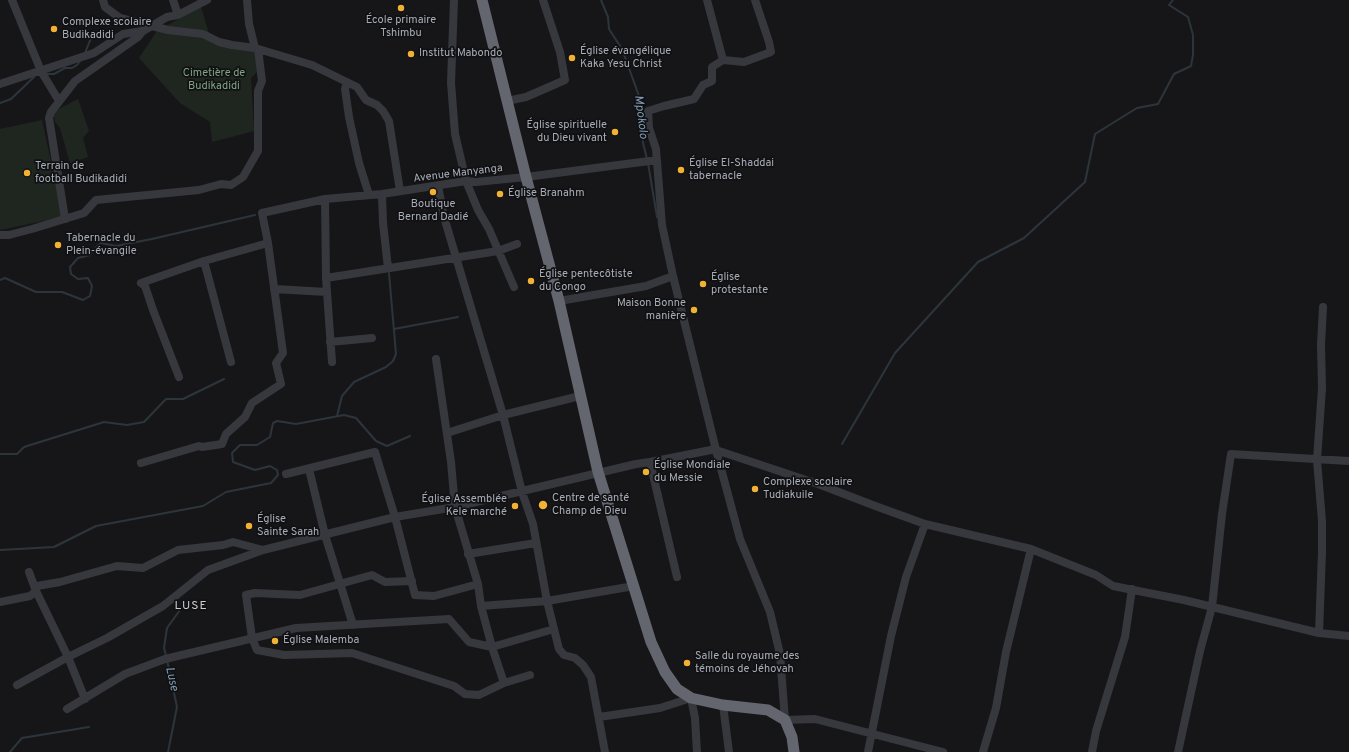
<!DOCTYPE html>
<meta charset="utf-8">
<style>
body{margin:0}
canvas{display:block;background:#161618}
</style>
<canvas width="1349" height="752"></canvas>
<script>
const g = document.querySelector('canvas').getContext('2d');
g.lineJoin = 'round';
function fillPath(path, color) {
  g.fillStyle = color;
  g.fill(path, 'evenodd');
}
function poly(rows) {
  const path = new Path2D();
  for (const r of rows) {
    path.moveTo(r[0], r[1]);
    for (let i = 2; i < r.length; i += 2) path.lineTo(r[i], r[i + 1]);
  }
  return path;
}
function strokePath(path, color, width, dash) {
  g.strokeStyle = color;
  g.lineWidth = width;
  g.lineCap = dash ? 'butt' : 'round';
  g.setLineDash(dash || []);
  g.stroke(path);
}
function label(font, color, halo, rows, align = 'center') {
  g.font = font + ' Overpass,sans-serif';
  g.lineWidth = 3.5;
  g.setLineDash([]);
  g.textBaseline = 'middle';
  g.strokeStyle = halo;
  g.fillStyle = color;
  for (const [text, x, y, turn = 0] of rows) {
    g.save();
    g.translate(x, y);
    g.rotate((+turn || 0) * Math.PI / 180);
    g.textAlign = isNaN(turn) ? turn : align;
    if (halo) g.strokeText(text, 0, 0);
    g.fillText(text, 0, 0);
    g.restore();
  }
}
const green = poly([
 [201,7,211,40,256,52,257,72,251,78,254,131,212,142,210,122,180,103,139,58,157,31],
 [78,99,89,131,83,138,88,157,70,163,60,128,55,122,53,112],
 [42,120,63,217,0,230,0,129]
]);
const stream = poly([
 [601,0,608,17,609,29,622,49,639,96,643,143,647,159],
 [85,53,91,38,96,34,104,36,111,35],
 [46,74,54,74,65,68,72,68,77,65,81,60],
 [0,103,11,99,34,77],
 [648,163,657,217],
 [0,280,5,278,36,292,62,292,83,300,90,296,92,286,88,278,78,279,71,274,70,267,78,258,90,255,97,246,101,243,116,246,152,239,255,215],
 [394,329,458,317],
 [337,416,342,396,354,382,386,367,393,361,396,354,389,273],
 [842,444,895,353,978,262,1024,238,1085,182,1095,134,1137,108,1158,104,1174,74,1191,66,1193,55,1193,35,1188,17,1169,5,1173,0],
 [0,454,17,454,24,447,104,422,127,425,144,422,166,399,183,399,224,379],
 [0,550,54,547,96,526,203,506,226,492,271,483,278,475,277,470,270,466,255,470,233,462,232,453,240,445,257,445,270,437,273,423,277,421,296,424,344,415,356,418,376,441,387,446,410,436],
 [166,656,164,648,167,628,180,610],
 [167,660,177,707,168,752],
 [10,752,22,738,89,727]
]);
const minor = poly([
 [12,0,41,71,59,101],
 [103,0,105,7,120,18,168,30,203,34,219,42,232,45,255,48],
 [173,0,178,15],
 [247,0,249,24,255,48,312,65,357,87,366,100,377,105,383,111,389,121,400,191],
 [454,0,451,83,455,134,466,181,478,210,489,229,514,287],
 [707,0,723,60],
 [755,0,769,42,771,52,744,62,723,60,712,67,712,81,703,85,694,99,664,106,648,111,649,128,656,149,662,225,673,276,716,450,740,539,770,612,780,654,785,720,815,719,943,752],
 [347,83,345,89,349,117,359,163,369,195],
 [0,84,94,53,123,34,143,31],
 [507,101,526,97,565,80,560,52,543,0],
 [438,186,444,217,503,415,522,492,533,524,547,601,559,649,564,655,575,658,583,665,591,677,605,752],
 [382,194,383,223,388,268],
 [325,199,326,278,332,362],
 [65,219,49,118,51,112,75,81,138,37,143,31,167,17,178,15,207,0],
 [0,235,9,235,32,229,84,213,96,200,199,190,221,184,231,185,243,177,258,151,258,91,262,81,258,49],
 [204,261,231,362],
 [326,278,498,251,517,244],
 [274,289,327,292],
 [559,301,646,286,673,276],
 [330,342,372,338],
 [436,359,451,462,455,507,478,584,481,606,492,647,504,683,530,675],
 [179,377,153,310,145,286,141,283,204,261,268,243],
 [447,433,503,415,580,396],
 [650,462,677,577],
 [141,463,199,446,202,447,222,444,226,434,245,417,252,403,281,384,276,363,283,353,268,243,262,213,325,199,382,194,466,181,476,182,526,177,657,160],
 [309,469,325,535,353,625],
 [286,474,375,452,395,517,415,595,434,596,478,584],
 [468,554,536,543],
 [29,572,36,591,68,657,85,699],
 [412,581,385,582,372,575,300,595,255,593,246,595,252,638,257,650,284,655,352,653,454,686,465,694,479,695,504,683],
 [0,602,30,596,36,591,37,586,60,582,117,566,143,568,178,550,223,545,233,542,263,550],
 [481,606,547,601,634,586],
 [1319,633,1322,553,1322,521,1317,460,1322,388,1321,345,1323,307],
 [17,685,68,657,107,638,163,606,208,570,263,550,395,517,455,507,636,464,650,462,711,450,716,450,818,484,878,507,925,524,1031,549,1096,575,1113,586,1184,600,1319,633,1349,636],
 [723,705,729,752],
 [67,709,125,674,165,659,296,628,449,619,469,642,492,647,554,629],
 [599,717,660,708,691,698,695,718,697,752],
 [868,752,891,636,906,577,925,524],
 [983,752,996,708,1006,652,1031,549],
 [1092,752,1096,731,1125,637,1132,589],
 [1178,752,1200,651,1212,607,1222,514,1231,454,1349,461]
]);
const highway = poly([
 [482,0,526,177,559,301,598,472,651,642,665,672,677,689,691,698,723,705,768,710,785,720,792,737,794,752]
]);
const markers = [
 [401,8,4,"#f2b134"],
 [54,29,4,"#f2b134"],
 [411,54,4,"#f2b134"],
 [572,58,4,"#f2b134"],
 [615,132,4,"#f2b134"],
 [681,170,4,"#f2b134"],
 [27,173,4,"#f2b134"],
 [433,192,4,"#f2b134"],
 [500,194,4,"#f2b134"],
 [58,245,4,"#f2b134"],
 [531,281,4,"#f2b134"],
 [703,284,4,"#f2b134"],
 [694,310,4,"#f2b134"],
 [646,472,4,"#f2b134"],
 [755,489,4,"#f2b134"],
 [543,505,5,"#f2b134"],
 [515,506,4,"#f2b134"],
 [249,526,4,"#f2b134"],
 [275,641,4,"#f2b134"],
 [687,663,4,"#f2b134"]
];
const poiNames = [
 ["École primaire",401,21,"center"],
 ["Tshimbu",401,34,"center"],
 ["Complexe scolaire",62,23],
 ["Budikadidi",62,36],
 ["Église évangélique",580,52],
 ["Kaka Yesu Christ",580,65],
 ["Institut Mabondo",419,54],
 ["Église spirituelle",607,126,"right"],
 ["du Dieu vivant",607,139,"right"],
 ["Église El-Shaddai",689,164],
 ["tabernacle",689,177],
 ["Terrain de",35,167],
 ["football Budikadidi",35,180],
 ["Église Branahm",508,194],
 ["Boutique",433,205,"center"],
 ["Bernard Dadié",433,218,"center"],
 ["Tabernacle du",66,239],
 ["Plein-évangile",66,252],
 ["Église pentecôtiste",539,275],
 ["du Congo",539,288],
 ["Église",711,278],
 ["protestante",711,291],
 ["Maison Bonne",686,304,"right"],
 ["manière",686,317,"right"],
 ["Église Mondiale",654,466],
 ["du Messie",654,479],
 ["Complexe scolaire",763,483],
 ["Tudiakuile",763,496],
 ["Centre de santé",552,499],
 ["Champ de Dieu",552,512],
 ["Église Assemblée",507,500,"right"],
 ["Kele marché",507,513,"right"],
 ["Église",257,520],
 ["Sainte Sarah",257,533],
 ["Église Malemba",283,641],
 ["Salle du royaume des",695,657],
 ["témoins de Jéhovah",695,670]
];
const parkNames = [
 ["Cimetière de",214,74],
 ["Budikadidi",214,87]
];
const streetNames = [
 ["Avenue Manyanga",458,174,-7]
];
const waterNames = [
 ["Mpokolo",640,117,83],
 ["Luse",171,679,77]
];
const neighbourhoodNames = [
 ["LUSE",191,607]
];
fillPath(green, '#1e261f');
strokePath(stream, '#2c353c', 2);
strokePath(minor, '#37383d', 8);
strokePath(highway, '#63666e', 11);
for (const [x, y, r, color] of markers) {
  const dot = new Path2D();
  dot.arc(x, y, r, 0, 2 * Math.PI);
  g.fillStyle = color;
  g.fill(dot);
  strokePath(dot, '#111113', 1.5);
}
label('11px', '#a8adb8', '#111113', poiNames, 'left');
label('11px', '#7fa381', '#111113', parkNames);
label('11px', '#a8adb8', '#111113', streetNames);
label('italic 12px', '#7f9bb3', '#111113', waterNames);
g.letterSpacing = '1px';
label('12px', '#c9ccd4', '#111113', neighbourhoodNames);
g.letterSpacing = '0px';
</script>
